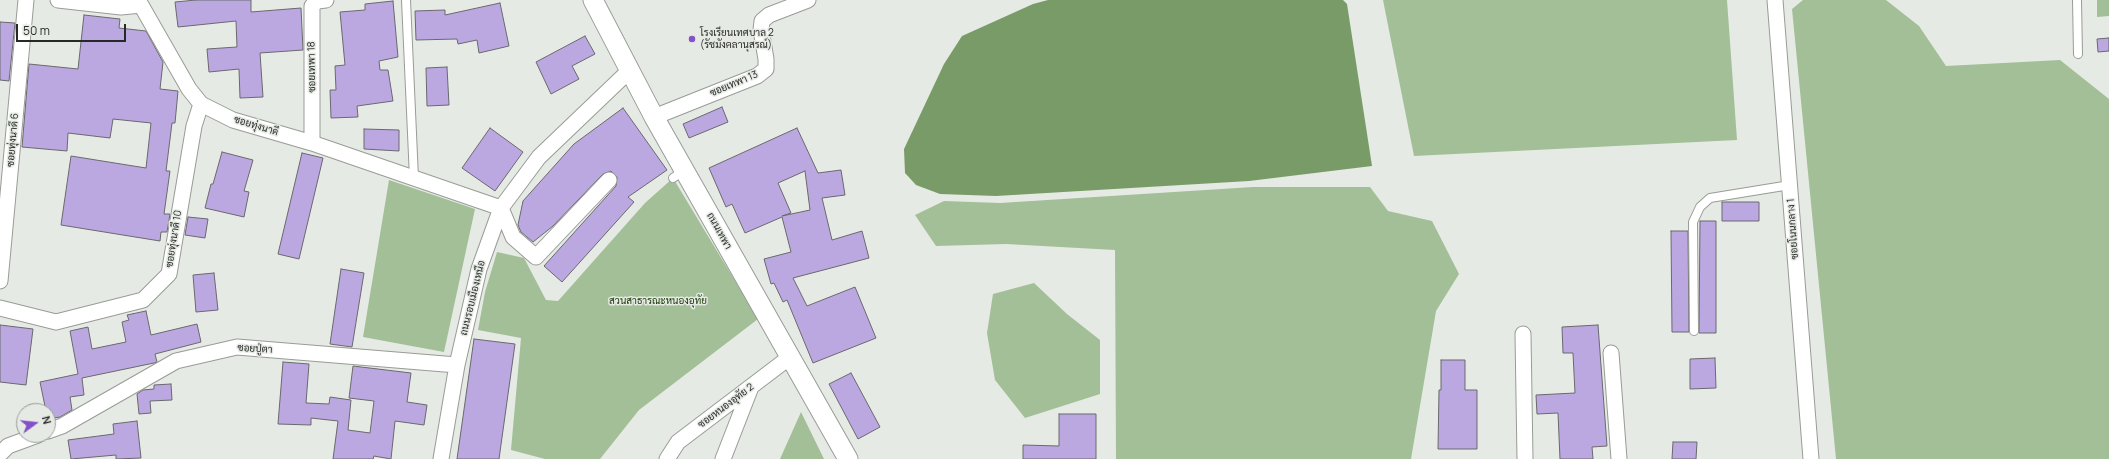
<!DOCTYPE html>
<meta charset="utf-8">
<style>
body{margin:0}
#map{position:relative;width:2109px;height:459px;overflow:hidden;background:#e6eae4;font-family:Manrope,sans-serif}
canvas{display:block}
.north{position:absolute;left:16px;top:403px;width:40px;height:40px;box-sizing:border-box;background:#e6eae4;border:1px solid #9a9d98;border-radius:50%;rotate:75deg;font-size:11px;font-weight:700;line-height:16px;text-align:center;color:#272926}
.north::after{content:'';display:block;margin:auto;width:14px;height:18px;background:#8351ca;clip-path:polygon(50% 0,100% 100%,50% 72%,0 100%)}
.scale{position:absolute;left:16px;top:24px;width:110px;height:18px;box-sizing:border-box;border:2px solid #272926;border-top:0;padding-left:5px;font-size:12px;line-height:14px;white-space:nowrap;color:#272926;-webkit-text-stroke:3px #e6eae4;paint-order:stroke}
</style>
<div id="map">
<canvas width="2109" height="459"></canvas>
<div class="north">N</div>
<div class="scale">50 m</div>
</div>
<script>
const g = document.querySelector('canvas').getContext('2d');
g.lineJoin = 'round';
function fillPath(path, color) {
  g.fillStyle = color;
  g.fill(path, 'evenodd');
}
function poly(rows) {
  const path = new Path2D();
  for (const r of rows) {
    path.moveTo(r[0], r[1]);
    for (let i = 2; i < r.length; i += 2) path.lineTo(r[i], r[i + 1]);
  }
  return path;
}
function strokePath(path, color, width, dash) {
  g.strokeStyle = color;
  g.lineWidth = width;
  g.lineCap = dash ? 'butt' : 'round';
  g.setLineDash(dash || []);
  g.stroke(path);
}
function label(font, color, halo, rows, align = 'center') {
  g.font = font + ' Manrope,Sarabun,sans-serif';
  g.lineWidth = 3;
  g.setLineDash([]);
  g.textBaseline = 'middle';
  g.strokeStyle = halo;
  g.fillStyle = color;
  for (const [text, x, y, turn = 0] of rows) {
    g.save();
    g.translate(x, y);
    g.rotate((+turn || 0) * Math.PI / 180);
    g.textAlign = isNaN(turn) ? turn : align;
    if (halo) g.strokeText(text, 0, 0);
    g.fillText(text, 0, 0);
    g.restore();
  }
}
const green = poly([
 [1383,0,1727,0,1737,140,1414,156],
 [1803,0,1886,0,1919,26,1946,66,2060,60,2109,99,2109,459,1836,459,1792,9],
 [2097,0,2109,0,2109,16,2097,17],
 [673,178,758,319,639,410,600,459,545,459,511,450,521,338,478,330,485,292,497,252,524,258,546,300,558,301,645,203],
 [389,180,475,209,444,352,363,337],
 [1253,187,1370,187,1388,211,1432,221,1459,274,1436,311,1411,459,1116,459,1115,250,1006,244,936,246,915,215,944,201,1000,203],
 [1034,283,1067,314,1100,340,1100,394,1025,418,995,380,987,333,993,294],
 [801,412,824,459,780,459]
]);
const water = poly([
 [1048,0,1343,0,1347,4,1372,166,1249,181,996,196,940,194,916,185,905,173,904,149,944,64,962,36,1033,4]
]);
const building = poly([
 [196,0,251,0,251,12,301,8,303,50,260,53,263,97,240,98,239,69,209,72,207,49,237,47,236,21,178,27,175,2,196,0],
 [393,1,398,57,379,61,380,70,388,70,393,101,357,106,358,117,331,118,330,90,336,90,335,66,345,65,340,12,365,10,365,4,393,1],
 [500,3,509,46,479,53,477,40,458,44,457,39,416,40,415,11,445,10,445,15,500,3],
 [84,15,120,19,119,28,146,31,163,62,160,89,178,91,175,123,172,123,166,171,170,171,164,214,170,214,167,232,161,232,160,241,61,225,71,156,146,168,151,123,113,119,110,138,68,133,67,151,22,147,29,64,78,69,84,15],
 [0,22,15,23,9,81,0,80,0,22],
 [585,36,595,54,572,66,579,79,551,94,536,62,585,36],
 [2109,38,2109,51,2098,52,2097,39,2109,38],
 [447,67,449,105,427,106,426,68,447,67],
 [722,107,728,122,689,138,683,124,722,107],
 [623,108,667,170,628,197,634,202,562,282,544,266,616,186,617,177,611,171,603,174,553,226,533,242,521,232,518,225,523,201,574,144,623,108],
 [490,128,523,152,495,191,462,168,490,128],
 [797,128,818,173,841,170,845,195,822,198,832,240,862,231,869,258,793,278,807,306,855,287,876,338,813,363,787,300,783,302,774,283,771,284,764,259,791,252,782,217,745,233,732,204,726,207,709,168,797,128],
 [805,171,810,210,782,216,791,213,778,183,805,171],
 [364,129,399,130,399,151,364,149,364,129],
 [222,152,253,160,244,191,249,192,244,217,205,208,211,184,213,184,222,152],
 [302,153,323,158,299,259,278,254,302,153],
 [1722,202,1759,202,1759,221,1722,221,1722,202],
 [188,217,208,219,205,238,185,235,188,217],
 [1700,221,1716,221,1716,333,1699,333,1700,221],
 [1671,231,1688,231,1689,332,1672,332,1671,231],
 [341,269,364,273,352,347,330,344,341,269],
 [214,273,218,310,196,312,193,275,214,273],
 [146,311,151,335,197,324,201,342,155,354,157,362,154,363,82,378,84,395,70,397,72,410,60,417,48,419,48,411,46,411,40,382,78,374,70,331,88,327,92,349,126,342,122,322,129,320,127,315,146,311],
 [0,325,33,329,26,385,0,382,0,325],
 [1598,325,1607,446,1592,447,1593,459,1560,459,1558,413,1537,414,1536,395,1575,393,1573,353,1563,353,1562,327,1598,325],
 [474,339,515,344,499,459,457,459,474,339],
 [1715,358,1716,388,1690,389,1690,359,1715,358],
 [1441,360,1465,360,1465,390,1477,390,1477,449,1438,449,1439,390,1441,390,1441,360],
 [283,362,309,364,306,403,329,404,330,397,351,400,348,430,370,433,374,401,349,398,353,366,411,373,407,402,427,405,424,425,395,421,391,459,374,456,373,459,333,459,338,421,311,418,311,425,278,424,283,362],
 [851,373,880,427,858,439,829,384,851,373],
 [171,384,172,400,150,401,151,413,139,414,137,394,143,390,154,389,154,385,171,384],
 [1059,414,1096,414,1096,459,1023,459,1023,445,1059,446,1059,414],
 [137,421,141,458,116,459,116,455,71,459,68,440,114,434,113,424,137,421],
 [1673,442,1697,442,1696,459,1672,459,1673,442]
]);
const service = poly([
 [406,0,414,178],
 [2077,0,2078,54],
 [673,178,684,170],
 [1694,331,1693,222,1700,207,1710,198,1790,185]
]);
const minor = poly([
 [58,0,121,7,141,5,189,89,201,104,233,120,312,143,501,208,513,237,536,257,609,180],
 [1775,0,1811,459],
 [654,117,757,76,766,69,766,59,761,30,762,21,769,15,808,0],
 [312,143,312,6,317,1,326,0],
 [0,281,26,0],
 [0,308,56,322,143,300,169,274,194,126,201,104],
 [1523,334,1525,459],
 [1611,353,1619,459],
 [48,431,62,426,176,361,237,347,457,365],
 [0,454,8,446,38,435],
 [441,459,457,365,479,269,501,208,539,157,630,70],
 [667,459,678,442,790,357],
 [723,459,751,387]
]);
const tertiary = poly([
 [593,0,654,117,848,459]
]);
const markers = [
 [692,39,4,"#8351ca"]
];
const poiNames = [
 ["โรงเรียนเทศบาล 2",700,33],
 ["(รัชมังคลานุสรณ์)",700,45]
];
const streetNames = [
 ["ซอยเทพา 18",312,67,-91],
 ["ซอยเทพา 13",734,84,-23],
 ["ซอยทุ่งนาดี",256,126,17],
 ["ซอยทุ่งนาดี 6",13,140,-85],
 ["ซอยโนนกลาง 1",1793,229,-94],
 ["ถนนเทพา",719,231,61],
 ["ซอยทุ่งนาดี 10",174,239,-81],
 ["ถนนรอบเมืองเหนือ",473,298,-76],
 ["ซอยปู่ตา",255,349,3],
 ["ซอยหนองอุทัย 2",726,406,-37]
];
const parkNames = [
 ["สวนสาธารณะหนองอุทัย",658,301]
];
fillPath(green, '#a3bf97');
fillPath(water, '#789b68');
fillPath(building, '#bba8e1');
strokePath(building, '#6a686e', 1);
strokePath(service, '#989c96', 10);
strokePath(minor, '#989c96', 17);
strokePath(tertiary, '#989c96', 21);
strokePath(service, '#fff', 8);
strokePath(minor, '#fff', 15);
strokePath(tertiary, '#fff', 19);
for (const [x, y, r, color] of markers) {
  const dot = new Path2D();
  dot.arc(x, y, r, 0, 2 * Math.PI);
  g.fillStyle = color;
  g.fill(dot);
  strokePath(dot, '#e6eae4', 1.5);
}
label('10px', '#272926', '#e6eae4', poiNames, 'left');
label('10px', '#272926', '#e6eae4', streetNames);
label('10px', '#143500', '#e6eae4', parkNames);
</script>
